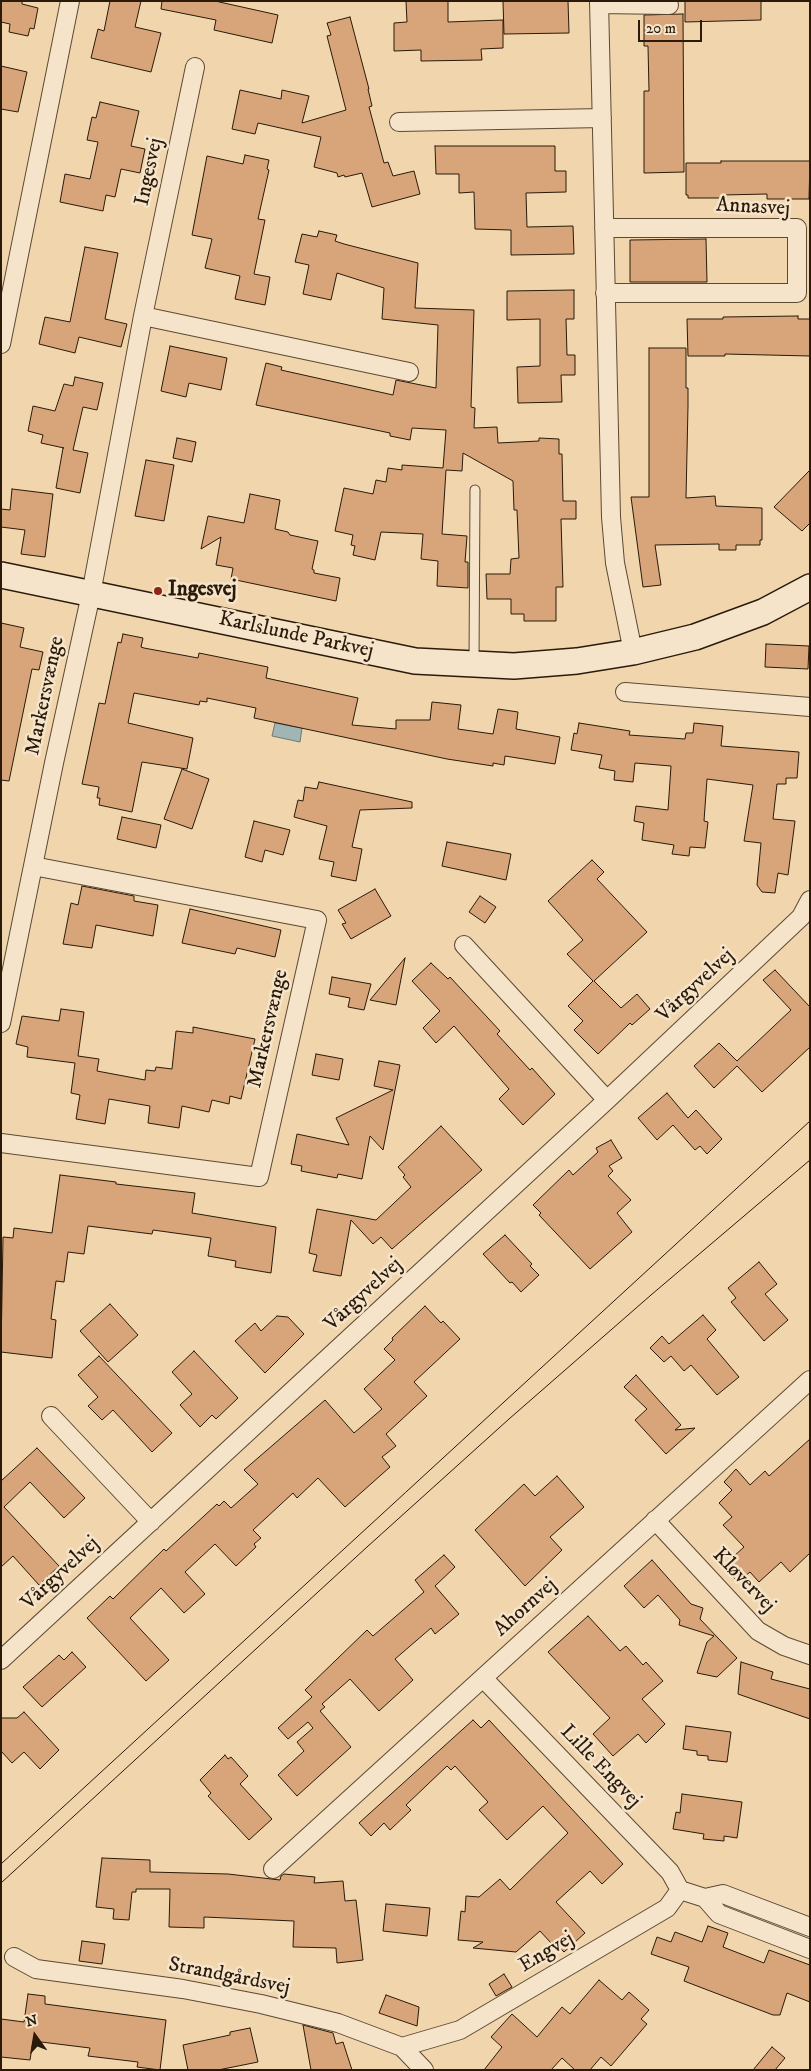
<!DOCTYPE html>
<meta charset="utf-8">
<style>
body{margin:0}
#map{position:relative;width:811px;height:2071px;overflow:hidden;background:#f0d5ad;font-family:"IM FELL DW Pica",serif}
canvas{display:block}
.frame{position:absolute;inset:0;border:2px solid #2a1a0a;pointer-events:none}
.north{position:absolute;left:10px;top:2011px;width:50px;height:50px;-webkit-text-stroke:4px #f5e4ca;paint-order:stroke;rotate:347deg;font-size:14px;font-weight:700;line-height:20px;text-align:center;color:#2a1a0a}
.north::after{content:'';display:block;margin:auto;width:18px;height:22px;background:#2a1a0a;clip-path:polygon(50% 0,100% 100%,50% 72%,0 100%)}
.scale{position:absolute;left:638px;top:20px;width:64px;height:22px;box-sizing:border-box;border:2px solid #2a1a0a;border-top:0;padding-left:6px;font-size:15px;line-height:18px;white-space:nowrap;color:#2a1a0a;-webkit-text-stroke:4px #f5e4ca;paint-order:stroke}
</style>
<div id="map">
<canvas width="811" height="2071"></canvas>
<div class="frame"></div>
<div class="north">N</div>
<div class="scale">20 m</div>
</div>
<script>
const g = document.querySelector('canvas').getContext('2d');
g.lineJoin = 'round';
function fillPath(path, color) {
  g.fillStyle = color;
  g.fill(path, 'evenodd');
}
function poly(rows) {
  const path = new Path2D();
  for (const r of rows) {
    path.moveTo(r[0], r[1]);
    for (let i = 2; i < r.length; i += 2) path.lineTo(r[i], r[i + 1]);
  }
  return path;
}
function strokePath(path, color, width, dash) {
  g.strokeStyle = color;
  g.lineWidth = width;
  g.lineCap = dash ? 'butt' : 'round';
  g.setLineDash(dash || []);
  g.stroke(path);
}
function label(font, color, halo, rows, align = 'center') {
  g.font = font + ' "IM FELL DW Pica",serif';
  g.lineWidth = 5;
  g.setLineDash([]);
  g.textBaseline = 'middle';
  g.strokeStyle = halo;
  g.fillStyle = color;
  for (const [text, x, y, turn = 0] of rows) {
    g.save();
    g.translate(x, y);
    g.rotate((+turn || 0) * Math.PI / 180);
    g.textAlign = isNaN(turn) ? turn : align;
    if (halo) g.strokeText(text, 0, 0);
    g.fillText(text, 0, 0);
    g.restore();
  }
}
const water = poly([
 [275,723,302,728,300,742,272,736,275,723]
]);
const building = poly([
 [1,1,22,1,22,4,38,8,34,29,30,28,28,36,9,32,10,24,1,22,1,1],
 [110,1,141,1,135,27,161,33,151,72,91,58,98,29,104,31,110,1],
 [162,1,215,1,278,15,272,43,214,30,216,20,161,9,162,1],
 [406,1,448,1,448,22,503,20,503,48,481,49,482,60,421,61,421,50,394,51,394,23,407,22,406,1],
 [503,1,568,1,569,33,504,34,503,1],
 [685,1,761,1,761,20,685,22,685,1],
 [683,14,684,172,644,173,644,91,649,91,648,46,644,46,644,15,683,14],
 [350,17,369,89,368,89,372,106,369,107,384,163,388,162,393,176,414,171,420,194,372,207,362,173,345,177,344,175,338,177,337,173,314,167,321,137,258,123,255,134,232,129,240,90,281,99,282,90,309,96,302,123,346,110,327,36,331,35,327,23,350,17],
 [1,66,27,72,18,112,1,109,1,66],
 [100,102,139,111,131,146,145,149,140,173,121,169,115,197,106,195,103,211,60,202,65,174,90,179,98,142,87,140,92,117,96,118,100,102],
 [435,146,555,146,555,171,566,171,566,192,526,193,527,227,573,226,574,254,511,255,511,230,475,229,474,192,459,193,459,174,436,174,435,146],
 [245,155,269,160,267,169,269,170,258,219,265,220,254,274,270,277,265,305,235,299,240,276,205,268,212,239,192,235,207,156,243,164,245,155],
 [721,161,810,161,809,199,767,199,767,194,722,195,722,198,688,198,688,195,686,195,686,163,721,163,721,161],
 [319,231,337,235,335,241,344,244,418,263,415,308,474,310,471,407,475,408,474,428,497,427,498,443,539,441,539,438,559,439,559,454,562,454,563,501,576,501,576,519,561,519,563,587,556,587,556,621,524,621,524,614,511,614,511,599,487,599,486,574,510,574,511,559,519,558,517,510,514,510,513,481,463,453,462,471,446,470,442,534,467,536,465,562,468,562,468,588,437,586,438,561,421,559,423,534,381,532,375,560,353,555,355,546,351,545,353,535,335,531,344,488,373,494,376,480,386,482,388,468,402,470,402,465,443,468,446,430,412,428,410,440,390,436,390,433,256,405,266,363,282,367,281,370,393,395,396,380,436,388,438,325,382,319,384,288,337,273,331,300,303,294,309,265,295,262,302,234,317,237,319,231],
 [706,239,707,282,630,282,630,240,706,239],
 [85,247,118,253,105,319,127,324,121,347,79,337,75,353,39,344,45,317,70,322,85,247],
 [574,290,574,319,566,319,567,355,575,355,575,375,561,375,562,402,518,403,517,367,540,366,540,319,507,320,507,291,574,290],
 [798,316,798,319,810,319,810,356,725,354,725,356,688,356,687,319,723,319,723,317,798,316],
 [170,346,227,358,221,390,189,383,186,397,161,391,170,346],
 [649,348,686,348,686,388,688,388,688,406,686,498,715,496,716,506,762,508,762,540,760,540,760,545,736,545,736,550,719,550,719,544,655,545,661,585,643,587,631,497,649,497,649,348],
 [75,377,103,383,97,410,83,407,73,450,88,453,80,493,56,488,63,448,64,448,41,443,43,435,28,431,33,406,55,411,64,384,73,386,75,377],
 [177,438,196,442,192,462,173,458,177,438],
 [146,460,174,465,164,521,135,516,146,460],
 [810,470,810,523,802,531,774,507,810,470],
 [12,489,53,494,45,557,21,554,25,530,1,527,1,509,10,510,12,489],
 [250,494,280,500,275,529,288,532,290,535,318,541,312,569,314,570,314,573,340,578,336,601,231,579,233,568,216,565,221,537,201,549,208,516,244,523,250,494],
 [1,623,24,628,20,647,43,652,39,670,32,669,9,781,1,780,1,623],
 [123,634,143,638,141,647,144,648,198,658,199,653,268,667,266,678,358,698,352,725,396,729,396,720,430,720,432,702,461,705,458,729,493,734,498,709,518,712,516,729,560,737,555,764,505,756,504,765,493,763,493,766,447,759,254,718,256,708,207,698,207,702,200,701,199,705,134,693,128,723,193,738,187,769,142,762,132,812,99,805,100,798,97,798,99,787,82,784,99,703,105,704,118,642,121,643,123,634],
 [766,644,809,646,808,669,765,667,766,644],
 [579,723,630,731,629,735,685,739,686,733,693,733,694,723,723,726,721,746,799,752,797,778,786,778,786,784,777,784,773,819,795,821,788,875,778,873,775,893,762,892,757,885,761,843,744,841,753,785,707,779,704,821,708,822,705,848,690,847,689,856,672,854,674,845,642,840,644,823,634,821,636,806,668,810,671,766,635,763,633,782,614,780,615,771,599,768,602,755,571,750,574,733,577,734,579,723],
 [182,769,209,779,192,829,164,819,182,769],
 [319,782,412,802,412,808,360,810,352,847,362,849,356,881,331,876,334,862,319,859,327,826,294,817,298,800,303,801,305,787,317,789,319,782],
 [122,817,161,825,156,848,117,839,122,817],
 [254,821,290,830,283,855,265,850,262,862,245,857,254,821],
 [447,842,511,854,506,880,442,866,447,842],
 [592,860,604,872,597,879,647,932,594,981,621,1008,637,994,650,1009,632,1025,630,1023,598,1054,574,1030,583,1021,568,1006,593,981,567,954,583,940,548,901,592,860],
 [82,886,134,896,134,901,158,905,153,936,96,925,92,948,63,944,71,903,78,905,82,886],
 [375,889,391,916,351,939,342,924,346,923,338,910,375,889],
 [480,896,496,907,485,923,469,912,480,896],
 [190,909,281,930,275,957,237,948,235,954,182,943,190,909],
 [405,958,396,1005,370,1000,405,958],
 [431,963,448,979,450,977,500,1031,497,1034,530,1070,532,1068,555,1094,523,1125,499,1099,509,1089,454,1026,436,1043,423,1028,440,1011,412,981,431,963],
 [775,970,810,1007,810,1047,762,1092,737,1066,714,1088,694,1066,719,1043,737,1061,791,1010,763,980,775,970],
 [332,977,371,984,364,1010,348,1007,350,998,329,994,332,977],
 [61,1009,84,1012,78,1056,99,1059,97,1071,145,1080,146,1070,155,1071,156,1067,172,1069,176,1031,193,1033,193,1027,255,1039,241,1099,230,1096,229,1104,212,1100,209,1112,182,1106,179,1128,148,1123,150,1106,109,1099,105,1124,76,1119,80,1095,71,1093,75,1063,27,1057,28,1047,16,1044,22,1016,59,1021,61,1009],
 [316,1054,343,1059,339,1080,312,1075,316,1054],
 [379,1061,400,1065,383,1150,370,1136,362,1179,338,1174,337,1178,301,1171,302,1166,291,1164,297,1134,349,1145,336,1118,393,1090,374,1086,379,1061],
 [667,1093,688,1118,696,1110,722,1139,707,1154,700,1146,695,1150,673,1125,657,1140,638,1118,667,1093],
 [441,1126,482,1170,392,1249,381,1237,373,1244,351,1220,341,1276,313,1271,317,1255,309,1253,317,1209,376,1220,411,1187,403,1177,405,1175,398,1167,441,1126],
 [611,1140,622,1158,609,1166,613,1171,608,1176,631,1200,617,1213,632,1232,590,1269,539,1215,541,1213,533,1205,569,1170,573,1175,598,1152,596,1148,611,1140],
 [60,1175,116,1182,116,1184,195,1193,192,1213,276,1227,271,1273,235,1267,236,1261,208,1256,211,1238,153,1230,152,1234,88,1226,84,1254,68,1252,64,1282,56,1281,51,1319,56,1320,52,1358,1,1352,3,1237,13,1238,14,1228,52,1233,60,1175],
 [505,1235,532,1264,530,1266,539,1275,521,1292,512,1282,510,1283,483,1254,505,1235],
 [759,1262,777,1284,765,1294,788,1320,764,1341,731,1302,736,1298,728,1288,759,1262],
 [110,1304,138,1335,108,1362,80,1331,110,1304],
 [425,1306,441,1323,443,1321,460,1339,414,1382,427,1396,386,1434,396,1446,382,1457,390,1467,345,1507,318,1478,297,1498,293,1493,253,1530,261,1538,254,1544,256,1547,236,1566,215,1544,185,1572,205,1594,184,1613,161,1588,130,1618,169,1660,146,1681,87,1618,110,1596,113,1599,164,1549,166,1551,217,1504,219,1506,224,1501,231,1508,258,1484,244,1470,325,1400,354,1433,382,1409,364,1389,395,1360,384,1349,393,1340,392,1338,425,1306],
 [703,1315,716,1330,707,1339,739,1377,717,1395,691,1365,684,1371,671,1356,664,1362,650,1348,662,1336,669,1344,703,1315],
 [277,1316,288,1317,304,1334,265,1373,235,1341,255,1323,261,1331,277,1316],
 [194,1351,238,1398,216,1419,212,1415,200,1427,180,1405,192,1394,172,1372,194,1351],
 [99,1356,172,1433,152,1452,113,1410,102,1420,88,1406,98,1397,78,1375,99,1356],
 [636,1375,681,1425,675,1430,695,1428,666,1454,635,1420,647,1409,624,1387,636,1375],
 [810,1439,810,1553,790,1572,781,1562,759,1582,750,1572,738,1582,723,1566,744,1547,723,1525,732,1517,719,1503,732,1490,724,1482,736,1469,750,1485,765,1471,769,1476,810,1439],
 [37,1448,85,1498,64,1518,30,1482,4,1507,59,1566,39,1585,13,1556,1,1567,1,1481,37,1448],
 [557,1476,584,1507,550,1537,562,1550,525,1586,475,1530,524,1484,535,1496,557,1476],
 [444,1555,455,1567,435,1586,459,1614,435,1634,431,1628,395,1659,413,1680,379,1711,350,1679,322,1704,325,1707,320,1711,351,1747,297,1796,278,1775,304,1751,297,1742,313,1728,308,1722,288,1739,278,1728,312,1697,305,1690,367,1630,373,1636,424,1592,415,1580,444,1555],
 [652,1560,691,1604,703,1608,700,1619,737,1658,717,1677,697,1673,707,1642,714,1636,679,1625,680,1620,658,1595,644,1608,624,1586,652,1560],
 [588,1616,620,1651,626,1646,643,1665,646,1662,663,1681,642,1699,665,1724,646,1743,638,1734,613,1756,593,1734,610,1718,548,1652,588,1616],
 [72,1652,86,1667,42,1707,23,1687,59,1655,64,1660,72,1652],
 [741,1662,773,1672,771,1679,810,1689,810,1719,738,1694,741,1662],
 [24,1712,59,1750,40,1769,24,1752,12,1763,1,1751,1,1718,17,1718,24,1712],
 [473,1720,481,1728,489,1720,623,1864,602,1884,590,1871,556,1902,585,1933,564,1952,553,1941,551,1943,540,1931,516,1952,473,1948,483,1942,458,1940,461,1911,465,1912,466,1896,479,1897,500,1879,510,1890,568,1833,543,1806,507,1840,479,1810,488,1802,455,1766,451,1770,447,1766,406,1805,411,1810,390,1830,384,1823,371,1836,359,1823,473,1720],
 [686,1726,731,1732,727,1762,708,1760,708,1756,697,1755,697,1751,683,1749,686,1726],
 [225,1755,228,1759,231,1757,248,1776,240,1784,272,1819,249,1840,208,1796,211,1793,200,1780,225,1755],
 [682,1794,742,1802,737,1838,724,1836,724,1841,703,1839,704,1834,673,1829,676,1812,680,1813,682,1794],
 [102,1858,150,1860,150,1872,228,1874,280,1880,281,1876,284,1874,315,1877,314,1883,343,1881,345,1901,356,1900,363,1960,337,1963,336,1948,293,1947,294,1921,204,1917,204,1928,169,1927,170,1889,136,1889,136,1892,132,1892,129,1920,113,1919,114,1909,96,1907,102,1858],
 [386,1904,430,1908,427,1936,383,1931,386,1904],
 [708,1926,728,1933,723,1947,764,1963,769,1950,810,1965,810,2002,787,1993,780,2015,773,2015,684,1981,689,1967,651,1954,657,1937,671,1942,675,1932,702,1942,708,1926],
 [82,1941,105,1944,102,1964,79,1961,82,1941],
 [504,1974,512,1987,496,1996,489,1984,504,1974],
 [599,1980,622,2000,629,1992,649,2010,641,2019,647,2024,611,2066,601,2057,590,2070,575,2070,562,2058,551,2070,484,2070,502,2047,491,2037,512,2014,537,2037,562,2007,570,2014,599,1980],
 [28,1994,45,1996,45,2004,166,2020,160,2070,137,2067,138,2062,88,2056,90,2048,33,2041,30,2060,1,2057,1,2019,24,2022,28,1994],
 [386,1995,419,2007,417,2026,379,2013,386,1995],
 [303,2025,333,2033,336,2044,343,2042,352,2070,311,2070,303,2025],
 [250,2028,258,2062,218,2070,188,2070,183,2045,230,2035,230,2032,250,2028],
 [772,2047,785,2058,775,2070,753,2070,772,2047]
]);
const lane = poly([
 [474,663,475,490]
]);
const street = poly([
 [599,1,611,517,615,563,633,652],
 [599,4,669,5],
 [399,122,602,118],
 [604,228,797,228,797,293,605,293],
 [143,316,409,372],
 [1,344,70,1],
 [625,692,810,707],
 [464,945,607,1100],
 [1,1023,54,763,91,594,143,316,195,67],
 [1,1143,259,1177,317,920,33,866],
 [51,1416,151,1522],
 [655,1520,758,1631,784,1646,810,1655],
 [1,1660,607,1100,801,917,810,900],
 [483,1678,670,1872,680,1890],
 [273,1869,810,1380],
 [705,1898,719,1914,810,1949],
 [14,1957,36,1969,183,1989,261,2004,338,2023,402,2047,424,2070],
 [402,2047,460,2030,667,1908,680,1890,705,1898,723,1894,810,1927]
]);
const secondary = poly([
 [1,575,415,661,514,666,577,661,633,652,695,637,763,612,810,587]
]);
const tram = poly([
 [1,1864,810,1121],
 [1,1883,367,1547,509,1419,651,1295,810,1160]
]);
const markers = [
 [158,591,5,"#8f2418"]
];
const streetNames = [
 ["Ingesvej",150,172,-78],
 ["Annasvej",753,208,3],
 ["Karlslunde Parkvej",296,636,12],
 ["Markersvænge",46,696,-78],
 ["Vårgyvelvej",696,986,-43],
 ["Markersvænge",269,1029,-77],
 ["Vårgyvelvej",364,1295,-43],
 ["Vårgyvelvej",61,1574,-43],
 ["Kløvervej",743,1581,46],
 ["Ahornvej",526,1608,-42],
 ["Lille Engvej",600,1767,46],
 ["Engvej",547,1953,-31],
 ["Strandgårdsvej",229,1977,11]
];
const poiNames = [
 ["Ingesvej",168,591]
];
fillPath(water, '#9fb6b5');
strokePath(water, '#707871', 1);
fillPath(building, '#d8a479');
strokePath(building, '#2a1a0a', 1);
strokePath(lane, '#5c4933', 11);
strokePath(street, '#5c4933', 20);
strokePath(secondary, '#2a1a0a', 28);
strokePath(lane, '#f5e4ca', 9);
strokePath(street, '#f5e4ca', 18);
strokePath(secondary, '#f5e4ca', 25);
strokePath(tram, '#2a1a0a', 1);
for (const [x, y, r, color] of markers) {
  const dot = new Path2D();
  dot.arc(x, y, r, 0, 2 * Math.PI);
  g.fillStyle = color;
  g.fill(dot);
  strokePath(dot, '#f5e4ca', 2);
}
label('21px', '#2a1a0a', '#f5e4ca', streetNames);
label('bold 21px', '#2a1a0a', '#f5e4ca', poiNames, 'left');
</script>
